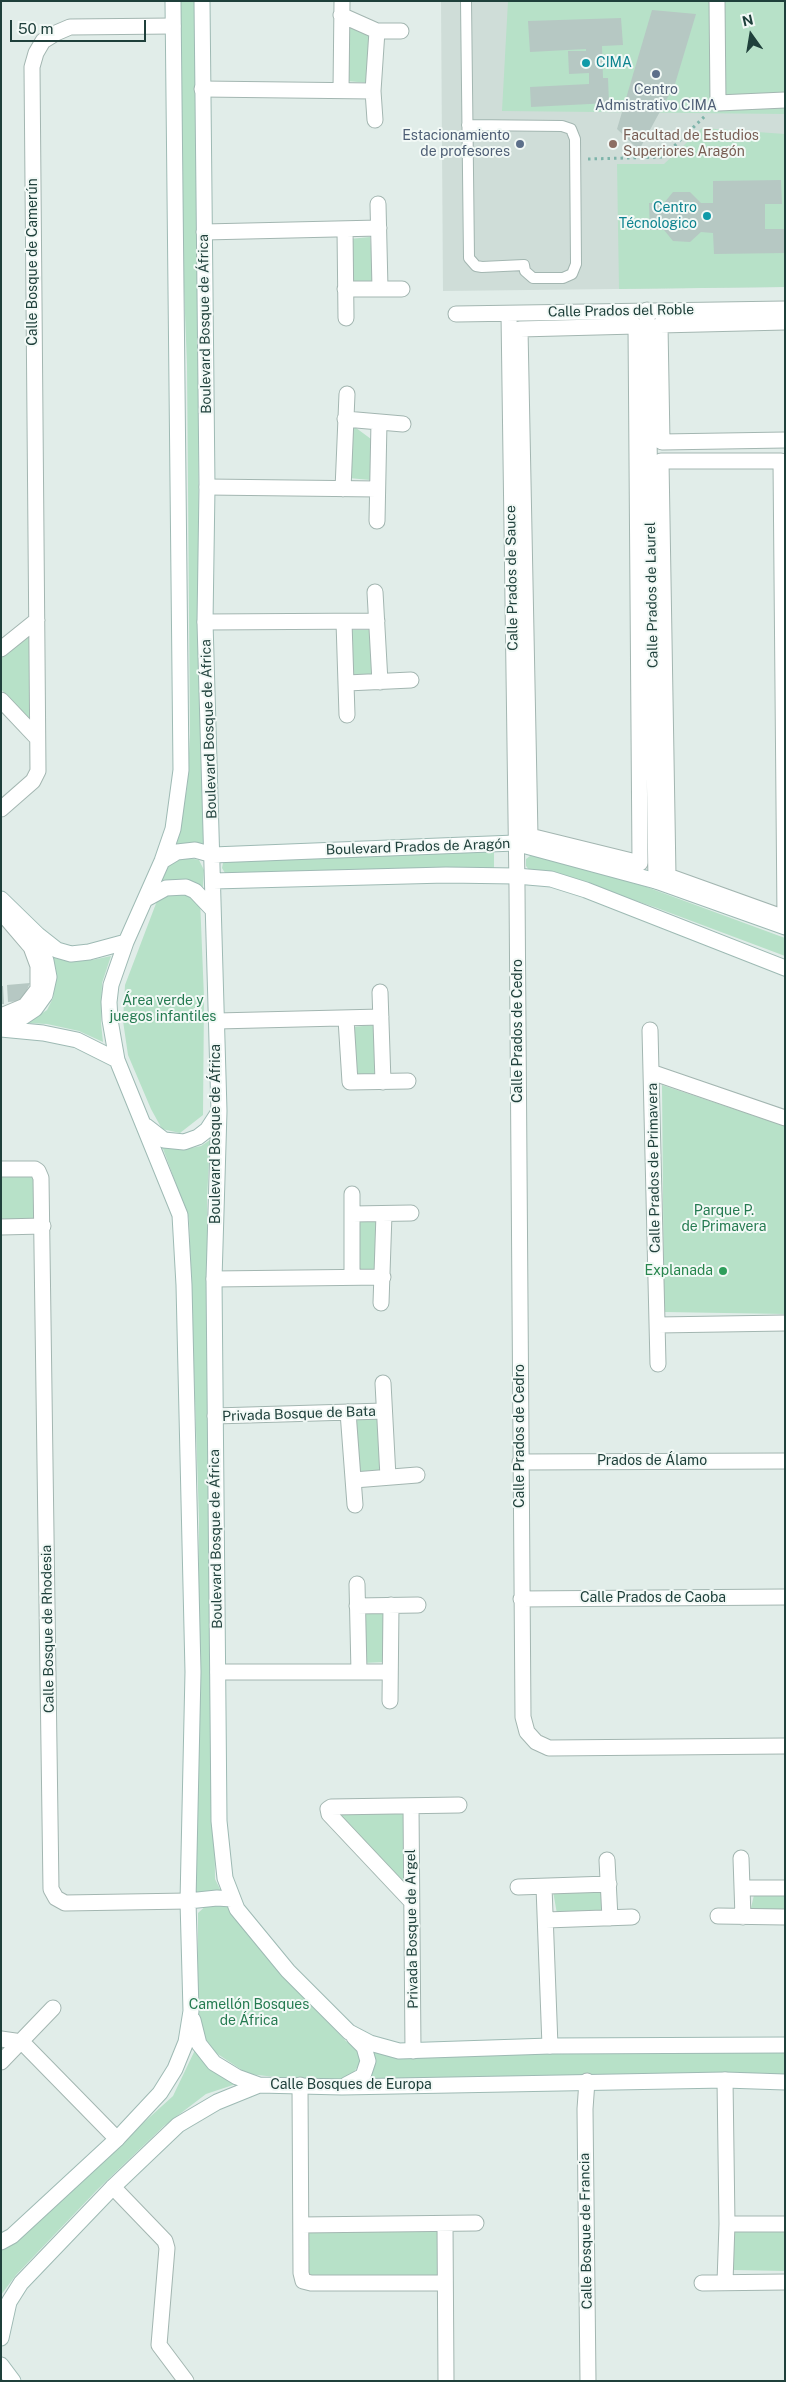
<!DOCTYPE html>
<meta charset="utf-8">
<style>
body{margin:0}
#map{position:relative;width:786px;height:2382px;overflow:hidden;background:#e1ede9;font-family:"Public Sans",sans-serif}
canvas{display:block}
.frame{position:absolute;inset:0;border:2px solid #1f403b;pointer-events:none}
.north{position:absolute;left:726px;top:10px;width:50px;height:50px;-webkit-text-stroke:4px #f2f9f6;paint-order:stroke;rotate:347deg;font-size:14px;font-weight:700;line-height:20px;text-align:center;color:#1f403b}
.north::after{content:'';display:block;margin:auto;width:18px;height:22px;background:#1f403b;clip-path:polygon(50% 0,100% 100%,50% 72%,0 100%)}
.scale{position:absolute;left:10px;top:20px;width:136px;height:22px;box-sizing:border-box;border:2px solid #1f403b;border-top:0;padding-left:6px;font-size:15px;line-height:18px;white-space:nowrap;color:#1f403b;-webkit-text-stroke:4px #f2f9f6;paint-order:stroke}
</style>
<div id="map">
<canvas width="786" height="2382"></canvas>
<div class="frame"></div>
<div class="north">N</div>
<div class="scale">50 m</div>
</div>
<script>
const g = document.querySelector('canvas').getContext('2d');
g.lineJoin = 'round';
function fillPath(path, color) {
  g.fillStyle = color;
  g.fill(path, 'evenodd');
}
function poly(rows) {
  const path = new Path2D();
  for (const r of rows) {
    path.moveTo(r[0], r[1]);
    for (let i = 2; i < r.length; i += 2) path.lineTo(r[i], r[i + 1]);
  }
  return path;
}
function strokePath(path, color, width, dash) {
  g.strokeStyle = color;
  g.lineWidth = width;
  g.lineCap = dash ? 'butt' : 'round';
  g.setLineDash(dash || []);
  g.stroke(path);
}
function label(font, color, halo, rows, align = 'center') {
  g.font = font + ' "Public Sans",sans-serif';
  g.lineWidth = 4;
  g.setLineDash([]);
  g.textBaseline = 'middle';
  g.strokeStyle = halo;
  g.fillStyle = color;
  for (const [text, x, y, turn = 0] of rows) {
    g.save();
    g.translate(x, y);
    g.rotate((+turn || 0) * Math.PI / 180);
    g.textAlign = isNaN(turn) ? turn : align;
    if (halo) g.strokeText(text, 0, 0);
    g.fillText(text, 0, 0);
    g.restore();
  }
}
const built = poly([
 [441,1,785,1,785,287,443,291]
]);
const green = poly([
 [180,1,196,1,199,579,206,819,203,849,193,844,183,843,174,847,187,789,190,734,187,365,183,261],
 [508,1,785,1,785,114,502,111],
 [349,22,374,34,370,83,346,81],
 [702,128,785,134,785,287,619,289,617,164,664,164],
 [370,237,374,281,348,282,349,239],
 [348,422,371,439,370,480,349,478],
 [351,630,372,630,374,674,352,676],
 [31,634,30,723,1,689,1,658],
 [494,851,494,868,225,873,222,868,223,863,228,860],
 [530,856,537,856,644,886,785,938,785,956,657,908,555,873,530,871,526,866,526,859],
 [189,858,199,860,204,870,203,887,182,881,159,882,166,866,175,859],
 [160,893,182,893,200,899,204,998,203,1115,180,1133,162,1129,151,1109,128,1055,123,1021,125,985],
 [49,954,58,959,92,960,111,956,102,983,101,1023,103,1042,79,1031,47,1024,27,1023,47,1010,53,998,56,979],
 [374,1025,375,1080,355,1080,352,1027],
 [662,1085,785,1126,785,1314,664,1312],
 [210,1140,207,1199,208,1282,215,1879,220,1889,225,1893,196,1898,199,1519,189,1219,162,1146,182,1150,201,1146],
 [1,1175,33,1175,34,1219,1,1220],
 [378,1216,377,1271,357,1271,358,1217],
 [378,1416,380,1472,358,1474,354,1417],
 [386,1612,385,1662,363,1663,363,1614],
 [408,1811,404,1882,336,1812],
 [601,1888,604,1913,557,1914,553,1891],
 [785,1893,785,1913,750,1912,754,1895],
 [224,1902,299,1993,346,2041,358,2049,360,2063,350,2078,341,2080,294,2079,248,2074,216,2053,198,2029,198,1913,209,1903],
 [369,2047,522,2053,785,2049,785,2075,363,2082],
 [195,2050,236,2084,206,2094,164,2126,98,2189,16,2275,1,2295,1,2248,13,2241,173,2096],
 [445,2224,444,2283,303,2281,301,2225],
 [785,2231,785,2271,733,2270,734,2232]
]);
const building = poly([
 [652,10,696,14,675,84,639,150,617,129],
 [621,18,623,45,602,46,603,78,608,78,609,103,531,107,530,87,589,84,589,73,569,74,568,51,586,51,586,49,530,52,528,21],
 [781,180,782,204,765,204,765,229,785,229,785,253,714,254,713,233,701,232,690,242,673,241,664,230,650,230,649,203,664,203,673,192,690,192,701,203,713,203,713,181],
 [30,983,22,1001,8,1002,7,985],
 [1,986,3,986,4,1004,1,1004]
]);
const path = poly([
 [588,159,663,157,707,114]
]);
const lane = poly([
 [466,1,469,258,476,266,482,267,524,265,525,271,533,278,563,278,572,274,576,264,575,139,571,129,562,126,467,125]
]);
const street = poly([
 [717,1,718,103,785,100],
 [341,15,377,31,401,31],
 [202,89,373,91],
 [341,90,342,2],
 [375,120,373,91,377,31],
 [378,204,380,288],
 [345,229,346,318],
 [204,232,379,228],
 [345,289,402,289],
 [647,310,656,881],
 [456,314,785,309],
 [509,314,517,888,523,1717,527,1732,536,1742,549,1748,785,1746],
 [785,322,660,325,662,442,785,440],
 [636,326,640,863,530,836,520,329,636,326],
 [345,419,403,424],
 [661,461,781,461,785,918,668,876,661,461],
 [207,487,377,489],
 [343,489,347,394],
 [377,521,379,422],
 [375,592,380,682],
 [205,622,377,621],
 [344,622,347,715],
 [1,649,37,620],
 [347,683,411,680],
 [1,700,37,738],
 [1,809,33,781,38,771,32,67,36,53,43,41,56,33,70,27,173,26],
 [1,912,31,947,38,966,38,989,25,1006,1,1016],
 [380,992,383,1082],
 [346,1019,350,1082,408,1081],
 [217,1021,381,1017],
 [650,1030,658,1364],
 [651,1072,785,1118],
 [1,1169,35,1169,38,1171,41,1178,51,1889,56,1898,65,1903,188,1901],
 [353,1214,411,1213],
 [1,1227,43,1226],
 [352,1277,352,1194],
 [214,1279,383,1277],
 [381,1303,384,1214],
 [658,1325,785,1323],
 [383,1383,388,1477],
 [348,1412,355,1505],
 [215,1416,384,1411],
 [520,1462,785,1461],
 [354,1480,417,1475],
 [357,1584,359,1672],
 [521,1599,785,1597],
 [357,1606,418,1605],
 [218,1672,389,1672],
 [390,1701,391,1605],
 [411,1806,413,2051],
 [741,1858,743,1917],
 [607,1860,610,1918],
 [518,1887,609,1884],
 [544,1887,550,2046],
 [742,1888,785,1888],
 [410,1900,329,1814,328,1809,331,1807,459,1805],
 [718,1916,785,1917],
 [546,1920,632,1917],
 [1,2039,22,2042,117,2139],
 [1,2062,53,2008],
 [725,2080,727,2224,725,2282],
 [587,2081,585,2109,588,2381],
 [300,2085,301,2273,303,2281,311,2283,444,2283],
 [113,2187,165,2241,167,2248,159,2345,186,2381],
 [445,2224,446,2381],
 [727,2224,785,2224],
 [301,2225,476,2223],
 [702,2283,785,2282]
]);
const secondary = poly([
 [202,1,207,487,205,622,219,1111,214,1279,218,1711,219,1821,225,1878,237,1909,288,1971,349,2032,370,2043,399,2051,550,2046,785,2045],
 [162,861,177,852,195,850,213,855,515,843,656,881,785,927],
 [213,881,446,875,516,876,551,879,586,890,785,968],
 [1,899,38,935,57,950,71,954,89,952,126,942],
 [146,899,166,888,186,887,195,891,213,910],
 [1,1025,14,1023,35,1009,45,995,49,977,46,961,38,935],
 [1,1029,43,1033,77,1040,117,1060],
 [146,1126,164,1140,184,1142,198,1137,207,1130,218,1113],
 [188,1901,217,1898,232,1899],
 [193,2020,199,2044,214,2063,237,2077,259,2085],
 [346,2085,363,2076,368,2061,364,2047,354,2037],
 [1,2242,12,2236,117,2139,160,2093,175,2069,186,2042,191,2011,188,1901,193,1672,184,1285,180,1215,117,1060,110,1020,109,1002,111,985,126,942,162,861,173,829,181,770,173,1],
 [1,2338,9,2302,21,2283,113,2187,178,2125,217,2102,259,2085,342,2087,725,2080,785,2082],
 [1,2365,13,2381]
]);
const markers = [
 [586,63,5,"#0f9aa8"],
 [656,74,5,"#5c6f8a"],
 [520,144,5,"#5c6f8a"],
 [613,144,5,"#8d6e63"],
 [707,216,5,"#0f9aa8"],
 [723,1271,5,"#2e9e5b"]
];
const cultureNames = [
 ["CIMA",596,63],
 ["Centro",697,208,"right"],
 ["Técnologico",697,224,"right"]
];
const serviceNames = [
 ["Centro",656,90],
 ["Admistrativo CIMA",656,106],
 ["Estacionamiento",510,136,"right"],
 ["de profesores",510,152,"right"]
];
const educationNames = [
 ["Facultad de Estudios",623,136],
 ["Superiores Aragón",623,152]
];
const streetNames = [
 ["Calle Bosque de Camerún",33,262,-90],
 ["Calle Prados del Roble",621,311,-1],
 ["Boulevard Bosque de África",205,324,-91],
 ["Calle Prados de Sauce",512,578,-91],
 ["Calle Prados de Laurel",652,595,-91],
 ["Boulevard Bosque de África",209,729,-92],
 ["Boulevard Prados de Aragón",418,847,-2],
 ["Calle Prados de Cedro",518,1031,-90],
 ["Boulevard Bosque de África",216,1134,-90],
 ["Calle Prados de Primavera",654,1168,-91],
 ["Privada Bosque de Bata",299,1414,-2],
 ["Calle Prados de Cedro",520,1436,-90],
 ["Prados de Álamo",652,1461],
 ["Boulevard Bosque de África",216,1539,-91],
 ["Calle Prados de Caoba",653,1598],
 ["Calle Bosque de Rhodesia",48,1629,-91],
 ["Privada Bosque de Argel",412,1929,-91],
 ["Calle Bosques de Europa",351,2085],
 ["Calle Bosque de Francia",586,2231,-91]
];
const parkNames = [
 ["Área verde y",163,1001],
 ["juegos infantiles",163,1017],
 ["Parque P.",724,1211],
 ["de Primavera",724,1227],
 ["Camellón Bosques",249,2005],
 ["de África",249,2021]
];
const leisureNames = [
 ["Explanada",713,1271]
];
fillPath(built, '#cfddd8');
fillPath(green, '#b7e1c8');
fillPath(building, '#b6c8c3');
strokePath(lane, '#a3b6b1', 12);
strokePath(street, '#a3b6b1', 17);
strokePath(secondary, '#9ebab4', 17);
strokePath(path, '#7eb4aa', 3, [2.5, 4]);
strokePath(lane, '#fff', 10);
strokePath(street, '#fff', 15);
strokePath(secondary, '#fff', 15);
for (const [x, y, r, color] of markers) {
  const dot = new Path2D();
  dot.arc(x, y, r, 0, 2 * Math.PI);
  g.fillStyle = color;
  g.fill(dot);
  strokePath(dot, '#f2f9f6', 2);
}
label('14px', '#0d838f', '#f2f9f6', cultureNames, 'left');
label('14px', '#4e5e75', '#f2f9f6', serviceNames);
label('14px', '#785e54', '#f2f9f6', educationNames, 'left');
label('14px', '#1f403b', '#f2f9f6', streetNames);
label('14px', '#257b51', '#f2f9f6', parkNames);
label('14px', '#27864d', '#f2f9f6', leisureNames, 'right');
</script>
